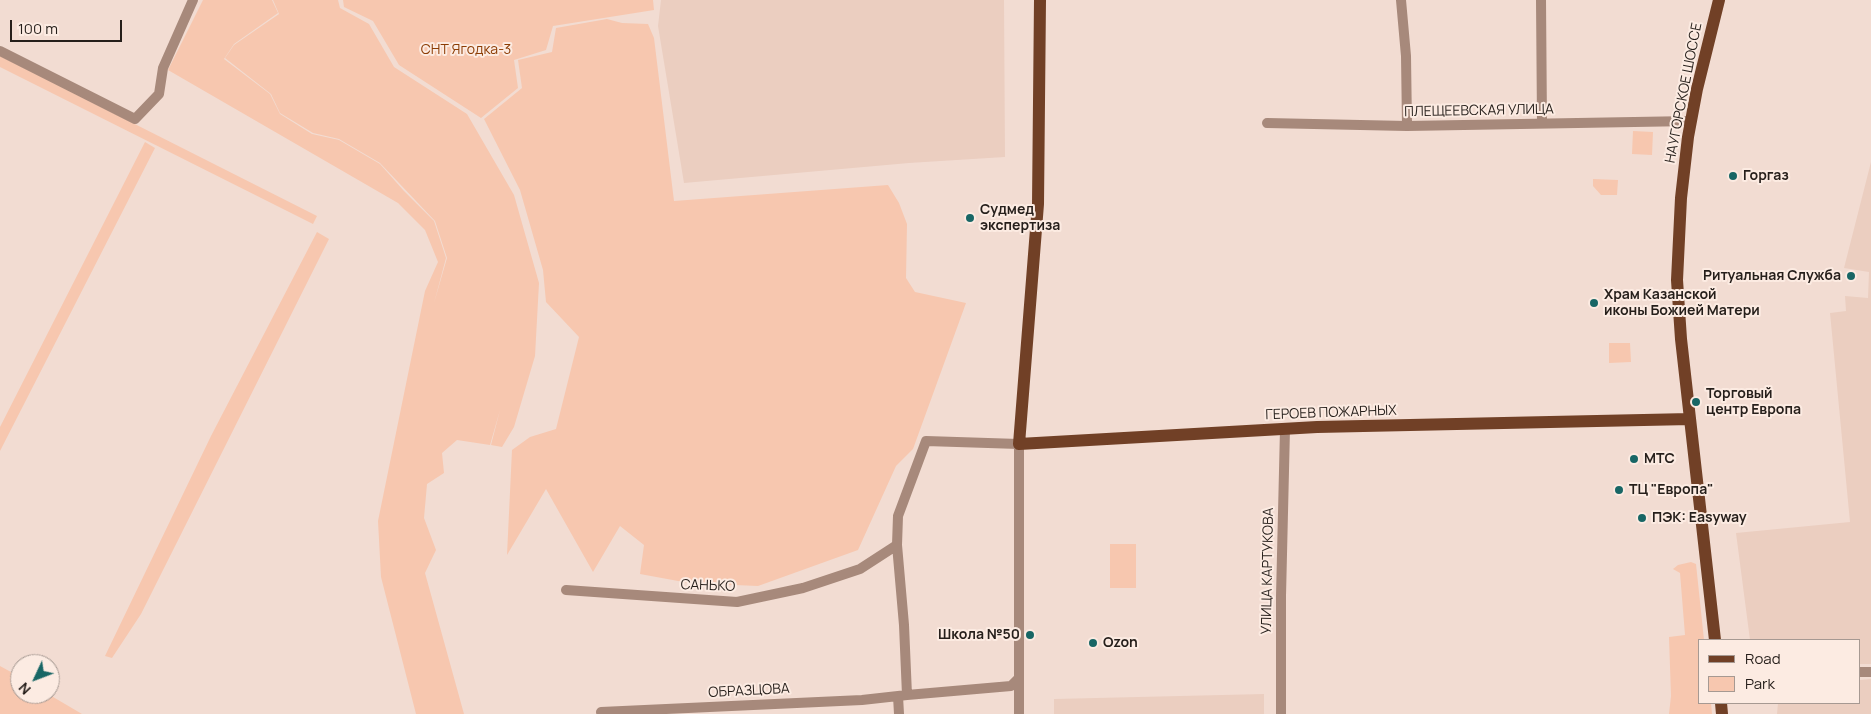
<!DOCTYPE html>
<meta charset="utf-8">
<style>
body{margin:0}
#map{position:relative;width:1871px;height:714px;overflow:hidden;background:#f2dcd2;font-family:Manrope,sans-serif}
canvas{display:block}
.legend{position:absolute;left:1698px;top:639px;width:162px;height:65px;box-sizing:border-box;background:#fcebe2;border:1px solid #a69992;margin:0;padding:6px 9px;list-style:none;font-size:15px;color:#261f1b}
.legend li{display:flex;align-items:center;gap:10px;height:25px}
.legend b{width:25px;border:1px solid #a69992}
.north{position:absolute;left:10px;top:654px;width:50px;height:50px;box-sizing:border-box;background:#fcebe2;border:1px solid #a69992;border-radius:50%;rotate:227deg;font-size:14px;font-weight:700;line-height:20px;text-align:center;color:#261f1b}
.north::after{content:'';display:block;margin:auto;width:18px;height:22px;background:#186665;clip-path:polygon(50% 0,100% 100%,50% 72%,0 100%)}
.scale{position:absolute;left:10px;top:20px;width:112px;height:22px;box-sizing:border-box;border:2px solid #261f1b;border-top:0;padding-left:6px;font-size:15px;line-height:18px;white-space:nowrap;color:#261f1b;-webkit-text-stroke:4px #fcebe2;paint-order:stroke}
</style>
<div id="map">
<canvas width="1871" height="714"></canvas>
<ul class="legend">
<li><b style="height:6px;background:#714026"></b>Road</li>
<li><b style="height:14px;background:#f7c7af"></b>Park</li>
</ul>
<div class="north">N</div>
<div class="scale">100 m</div>
</div>
<script>
const g = document.querySelector('canvas').getContext('2d');
g.lineJoin = 'round';
function fillPath(path, color) {
  g.fillStyle = color;
  g.fill(path, 'evenodd');
}
function poly(rows) {
  const path = new Path2D();
  for (const r of rows) {
    path.moveTo(r[0], r[1]);
    for (let i = 2; i < r.length; i += 2) path.lineTo(r[i], r[i + 1]);
  }
  return path;
}
function strokePath(path, color, width, dash) {
  g.strokeStyle = color;
  g.lineWidth = width;
  g.lineCap = dash ? 'butt' : 'round';
  g.setLineDash(dash || []);
  g.stroke(path);
}
function label(font, color, halo, rows, align = 'center') {
  g.font = font + ' Manrope,sans-serif';
  g.lineWidth = 4;
  g.setLineDash([]);
  g.textBaseline = 'middle';
  g.strokeStyle = halo;
  g.fillStyle = color;
  for (const [text, x, y, turn = 0] of rows) {
    g.save();
    g.translate(x, y);
    g.rotate((+turn || 0) * Math.PI / 180);
    g.textAlign = isNaN(turn) ? turn : align;
    if (halo) g.strokeText(text, 0, 0);
    g.fillText(text, 0, 0);
    g.restore();
  }
}
const built = poly([
 [661,0,1004,0,1005,157,909,163,684,183,658,26],
 [1871,162,1871,664,1860,664,1860,640,1750,640,1736,533,1850,522,1830,313,1846,311,1845,296,1868,298,1869,272,1844,268],
 [1871,679,1871,714,1777,714,1778,703,1860,703,1860,680],
 [1264,694,1264,714,1054,714,1054,699]
]);
const green = poly([
 [203,0,272,0,278,13,234,44,224,59,270,94,280,114,312,134,339,140,380,164,404,191,434,221,446,258,434,303,447,258,435,221,380,163,339,139,313,133,280,113,271,94,225,58,234,45,279,14,273,0,338,0,340,8,369,24,394,67,467,114,514,195,539,283,535,356,514,427,502,447,491,445,500,410,490,445,457,440,442,453,444,473,427,484,424,518,436,550,425,573,464,714,416,714,381,577,378,521,425,291,438,262,425,230,398,203,168,70],
 [343,0,653,0,654,10,553,26,546,50,514,60,518,88,481,118,399,65,373,21,344,7],
 [607,19,622,23,648,24,654,38,674,201,888,185,899,203,907,224,906,278,915,292,966,303,913,449,896,466,858,550,758,586,689,583,640,574,644,545,620,526,593,572,546,489,507,555,512,450,530,437,556,429,579,337,546,302,543,270,520,190,484,119,522,88,518,60,552,52,556,28],
 [0,56,317,216,313,224,0,67],
 [1633,131,1653,132,1652,155,1632,154],
 [145,142,155,148,0,451,0,427],
 [1593,179,1618,180,1617,195,1601,195,1593,186],
 [317,232,329,239,141,614,112,658,105,656,211,436],
 [1609,343,1630,343,1631,362,1609,363],
 [1110,544,1136,544,1136,588,1110,588],
 [1691,562,1696,564,1704,640,1700,640,1700,703,1711,703,1712,714,1669,714,1671,696,1669,637,1685,635,1680,573,1673,569,1678,565],
 [0,666,20,677,20,694,48,694,82,714,0,714]
]);
const minor = poly([
 [1401,0,1406,56,1407,126],
 [1541,0,1542,123],
 [0,51,135,119,159,94,163,68,193,0],
 [1267,123,1407,126,1691,121],
 [566,590,737,602,803,588,860,569,897,545],
 [1860,672,1871,672],
 [1019,678,1011,686,907,695,904,625,897,545,898,516,926,441,1019,444,1019,714],
 [898,696,899,714],
 [601,712,862,700,907,695],
 [1281,714,1281,596,1285,429]
]);
const major = poly([
 [1040,0,1038,204,1019,444,1317,427,1690,419],
 [1715,640,1681,339,1677,280,1681,198,1688,137,1697,89,1719,0],
 [1721,703,1722,714]
]);
const markers = [
 [1733,176,5,"#186665"],
 [970,218,5,"#186665"],
 [1851,276,5,"#186665"],
 [1594,303,5,"#186665"],
 [1696,402,5,"#186665"],
 [1634,459,5,"#186665"],
 [1619,490,5,"#186665"],
 [1642,518,5,"#186665"],
 [1030,635,5,"#186665"],
 [1093,643,5,"#186665"]
];
const parkNames = [
 ["СНТ Ягодка-3",466,50]
];
const streetNames = [
 ["НАУГОРСКОЕ ШОССЕ",1684,93,-79],
 ["ПЛЕЩЕЕВСКАЯ УЛИЦА",1479,111,-1],
 ["ГЕРОЕВ ПОЖАРНЫХ",1331,413,-2],
 ["УЛИЦА КАРТУКОВА",1268,571,-89],
 ["САНЬКО",708,586,2],
 ["ОБРАЗЦОВА",749,691,-3]
];
const poiNames = [
 ["Горгаз",1743,176],
 ["Судмед",980,210],
 ["экспертиза",980,226],
 ["Ритуальная Служба",1841,276,"right"],
 ["Храм Казанской",1604,295],
 ["иконы Божией Матери",1604,311],
 ["Торговый",1706,394],
 ["центр Европа",1706,410],
 ["МТС",1644,459],
 ["ТЦ \"Европа\"",1629,490],
 ["ПЭК: Easyway",1652,518],
 ["Школа №50",1020,635,"right"],
 ["Ozon",1103,643]
];
fillPath(built, '#ebcec0');
fillPath(green, '#f7c7af');
strokePath(minor, '#a7897b', 10);
strokePath(major, '#714026', 12);
for (const [x, y, r, color] of markers) {
  const dot = new Path2D();
  dot.arc(x, y, r, 0, 2 * Math.PI);
  g.fillStyle = color;
  g.fill(dot);
  strokePath(dot, '#fcebe2', 2);
}
label('14px', '#8c3c04', '#fcebe2', parkNames);
label('14px', '#261f1b', '#fcebe2', streetNames);
label('bold 14px', '#261f1b', '#fcebe2', poiNames, 'left');
</script>
